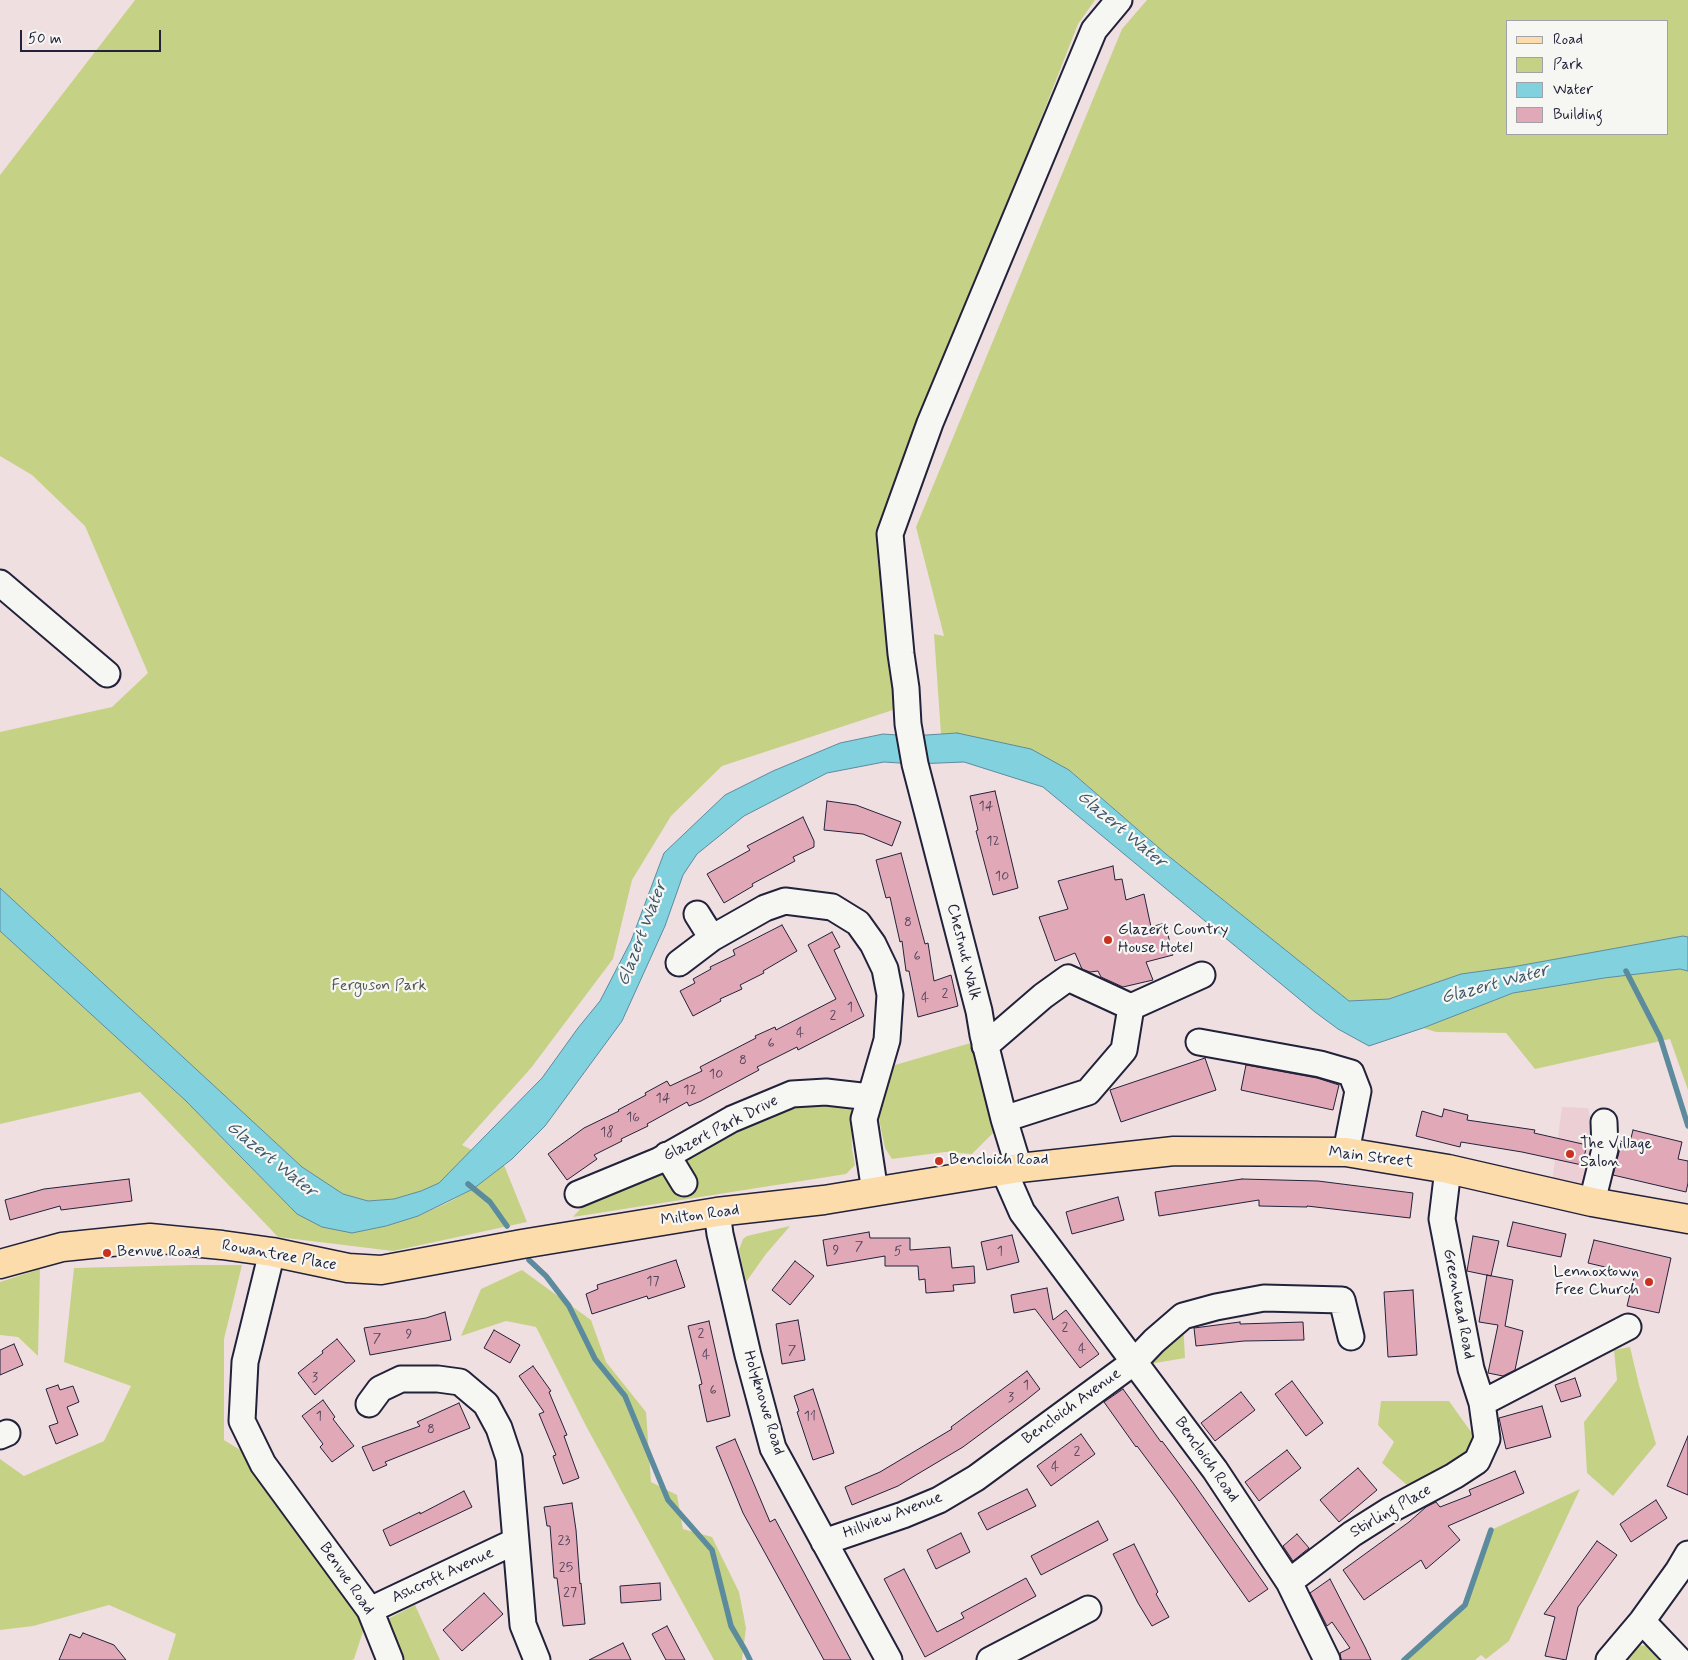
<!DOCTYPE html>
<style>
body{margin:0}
#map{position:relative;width:1688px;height:1660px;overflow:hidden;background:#f0dfe1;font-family:Mynerve,sans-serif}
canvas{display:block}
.legend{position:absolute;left:1506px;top:20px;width:162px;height:115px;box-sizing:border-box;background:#f6f6f2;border:1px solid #a1a1a9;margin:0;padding:6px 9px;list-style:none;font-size:15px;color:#22223b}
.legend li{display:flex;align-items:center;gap:10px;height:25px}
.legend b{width:25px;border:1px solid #a1a1a9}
.scale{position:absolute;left:20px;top:30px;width:141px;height:22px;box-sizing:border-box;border:2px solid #22223b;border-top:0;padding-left:6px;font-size:15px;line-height:18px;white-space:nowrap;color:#22223b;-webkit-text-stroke:4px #f6f6f2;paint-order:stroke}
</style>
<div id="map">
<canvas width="1688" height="1660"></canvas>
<ul class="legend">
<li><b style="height:6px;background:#fddcac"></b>Road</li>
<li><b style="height:14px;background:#c5d286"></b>Park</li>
<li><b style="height:14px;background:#82d1de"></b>Water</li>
<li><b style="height:14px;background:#e1a8b8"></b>Building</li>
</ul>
<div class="scale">50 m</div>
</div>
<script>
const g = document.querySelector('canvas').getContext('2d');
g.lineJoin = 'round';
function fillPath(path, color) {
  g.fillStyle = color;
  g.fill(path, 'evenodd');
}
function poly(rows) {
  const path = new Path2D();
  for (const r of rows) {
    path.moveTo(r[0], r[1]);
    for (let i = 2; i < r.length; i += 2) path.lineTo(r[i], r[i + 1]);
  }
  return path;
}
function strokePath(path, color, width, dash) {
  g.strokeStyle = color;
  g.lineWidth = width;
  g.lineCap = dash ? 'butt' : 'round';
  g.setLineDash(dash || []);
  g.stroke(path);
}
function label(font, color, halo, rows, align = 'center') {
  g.font = font + ' Mynerve,sans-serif';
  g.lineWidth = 4.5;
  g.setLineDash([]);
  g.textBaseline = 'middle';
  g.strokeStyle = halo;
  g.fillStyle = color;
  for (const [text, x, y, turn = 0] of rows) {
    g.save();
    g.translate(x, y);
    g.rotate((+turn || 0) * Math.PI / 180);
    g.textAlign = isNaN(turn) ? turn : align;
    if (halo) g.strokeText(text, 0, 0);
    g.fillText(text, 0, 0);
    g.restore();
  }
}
const built = poly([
 [1562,1107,1588,1108,1597,1145,1582,1187,1552,1182]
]);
const green = poly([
 [135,0,1095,0,1078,24,877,538,899,708,722,766,671,816,632,880,613,959,531,1068,462,1145,472,1150,439,1183,421,1191,394,1199,368,1201,343,1194,302,1167,0,888,0,732,112,707,148,673,85,526,32,475,0,456,0,175],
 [1147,0,1688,0,1688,937,1683,936,1512,967,1461,974,1389,999,1349,1001,1166,854,1069,770,957,733,941,734,934,634,944,636,916,527,1122,29],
 [1507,21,1667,21,1667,134,1507,134],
 [0,931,185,1100,297,1214,352,1233,386,1226,418,1216,447,1203,473,1189,504,1165,527,1222,393,1251,278,1237,140,1092,0,1124],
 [1680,969,1688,971,1688,1090,1670,1039,1535,1069,1506,1033,1436,1032,1423,1028,1513,993,1604,978],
 [974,1042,995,1131,972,1154,945,1152,892,1159,885,1148,877,1110,895,1065],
 [824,1099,851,1106,852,1149,855,1165,846,1174,573,1217,588,1200,655,1168,685,1166,686,1156,767,1112],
 [790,1226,766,1254,746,1282,739,1250,743,1239,747,1236],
 [192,1265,242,1265,224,1339,224,1440,263,1464,370,1610,354,1659,352,1660,168,1660,176,1634,109,1605,33,1626,0,1630,0,1459,24,1476,104,1441,131,1386,64,1362,74,1268],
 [40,1269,38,1356,18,1337,0,1335,0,1282],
 [522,1270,591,1320,606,1362,646,1412,651,1482,677,1495,683,1529,712,1537,739,1592,746,1628,742,1660,714,1660,586,1426,536,1327,506,1321,461,1336,481,1289],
 [1183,1322,1185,1358,1149,1364],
 [1630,1347,1639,1385,1656,1444,1613,1496,1587,1473,1584,1422,1617,1380,1614,1350],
 [1381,1401,1449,1401,1474,1436,1467,1454,1451,1468,1408,1486,1382,1463,1394,1442,1378,1425],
 [1580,1489,1509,1641,1486,1659,1481,1655,1475,1660,1404,1660,1465,1605,1491,1530],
 [415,1605,440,1660,405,1660,386,1620],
 [1636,1645,1648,1646,1657,1650,1666,1660,1623,1660]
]);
const water = poly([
 [957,733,1031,749,1069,770,1166,854,1349,1001,1389,999,1461,974,1512,967,1683,936,1688,937,1688,971,1680,969,1604,978,1513,993,1423,1028,1369,1046,1338,1029,1315,1012,1043,787,964,762,915,764,884,762,827,773,744,816,697,854,683,875,665,926,622,1021,545,1126,512,1159,473,1189,418,1216,386,1226,352,1233,322,1227,297,1214,185,1100,0,931,0,888,302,1167,343,1194,368,1201,394,1199,421,1191,439,1183,542,1078,578,1028,600,1001,631,941,664,853,725,795,773,771,840,743,883,734,911,736,957,733]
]);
const stream = poly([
 [1626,971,1660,1037,1688,1126],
 [468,1184,490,1202,507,1226],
 [529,1260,546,1276,569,1306,595,1359,625,1396,668,1500,712,1550,731,1626,745,1650,750,1660],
 [1404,1660,1465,1605,1491,1530]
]);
const building = poly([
 [995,791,1018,888,993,895,976,831,978,830,970,796,995,791],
 [827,801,856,805,901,822,892,846,863,834,824,830,827,801],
 [803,817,814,841,814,847,793,857,795,861,752,884,753,886,724,903,707,874,750,850,747,846,803,817],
 [901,853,925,944,928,943,934,981,951,975,958,1006,918,1017,909,971,906,971,902,941,900,942,890,897,886,898,876,860,901,853],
 [1113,866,1115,880,1122,879,1126,900,1144,894,1151,927,1165,923,1173,955,1146,962,1153,980,1123,987,1101,977,1098,971,1090,972,1082,969,1075,953,1055,961,1039,917,1068,909,1058,881,1113,866],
 [782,925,797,951,763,971,764,973,740,985,742,989,720,999,721,1001,693,1016,680,991,695,983,693,979,711,969,710,967,735,955,733,950,782,925],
 [832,932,840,947,834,950,864,1016,798,1050,797,1047,757,1067,759,1070,701,1101,689,1106,687,1102,647,1124,648,1126,621,1139,622,1141,594,1155,597,1159,567,1180,548,1154,584,1128,619,1111,618,1110,646,1095,645,1093,667,1081,670,1086,702,1071,700,1067,756,1038,755,1036,775,1027,776,1030,836,999,808,945,832,932],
 [1205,1058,1216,1090,1121,1122,1110,1090,1205,1058],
 [1246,1065,1317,1078,1339,1085,1333,1110,1241,1090,1246,1065],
 [1444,1109,1468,1115,1467,1120,1535,1130,1534,1133,1587,1145,1582,1165,1522,1152,1461,1142,1460,1147,1416,1136,1422,1111,1442,1117,1444,1109],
 [1633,1130,1682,1142,1678,1159,1688,1161,1688,1183,1686,1192,1613,1175,1619,1152,1619,1144,1629,1146,1633,1130],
 [129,1179,132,1201,61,1210,60,1206,10,1220,5,1200,44,1189,129,1179],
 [1242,1179,1318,1181,1413,1193,1410,1218,1307,1206,1307,1207,1259,1206,1259,1200,1159,1216,1155,1192,1242,1179],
 [1118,1197,1124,1220,1072,1234,1066,1212,1118,1197],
 [1513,1222,1566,1234,1561,1257,1507,1246,1513,1222],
 [869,1232,870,1238,910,1238,910,1250,950,1247,952,1268,974,1266,975,1283,953,1285,954,1291,926,1293,925,1279,919,1280,918,1266,885,1266,885,1256,827,1266,823,1240,869,1232],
 [1012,1235,1019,1262,987,1270,981,1242,1012,1235],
 [1473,1236,1499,1241,1491,1276,1467,1271,1473,1236],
 [1594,1240,1671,1258,1659,1313,1627,1306,1635,1274,1588,1263,1594,1240],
 [676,1260,685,1287,648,1299,647,1296,592,1314,586,1294,598,1289,597,1285,676,1260],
 [795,1261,814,1276,790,1305,772,1290,795,1261],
 [1487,1275,1513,1280,1505,1326,1523,1331,1515,1370,1503,1376,1488,1373,1498,1325,1479,1322,1487,1275],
 [1047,1288,1053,1320,1066,1310,1099,1354,1080,1368,1035,1309,1014,1313,1011,1295,1047,1288],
 [1413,1290,1417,1355,1388,1357,1384,1292,1413,1290],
 [445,1312,451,1340,370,1355,364,1328,426,1318,445,1312],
 [798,1320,805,1360,782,1364,776,1324,798,1320],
 [709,1321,730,1416,707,1422,699,1385,702,1384,688,1326,709,1321],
 [1240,1322,1240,1324,1303,1322,1304,1340,1244,1341,1196,1346,1194,1328,1240,1322],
 [494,1330,520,1345,510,1363,484,1348,494,1330],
 [337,1339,355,1361,315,1395,298,1373,323,1353,322,1351,337,1339],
 [14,1344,23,1365,0,1375,0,1350,14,1344],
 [533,1366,551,1391,549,1392,567,1435,564,1436,579,1478,563,1484,553,1456,556,1455,539,1414,544,1412,519,1376,533,1366],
 [1027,1371,1040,1389,1025,1401,963,1447,916,1475,898,1486,852,1505,845,1487,880,1472,952,1429,951,1427,1027,1371],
 [1575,1378,1581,1396,1561,1402,1555,1385,1575,1378],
 [1292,1381,1323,1423,1306,1436,1275,1394,1292,1381],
 [58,1385,60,1390,73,1386,79,1402,67,1407,78,1435,56,1444,49,1426,58,1423,46,1389,58,1385],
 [813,1389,834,1453,813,1460,797,1412,799,1411,794,1396,813,1389],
 [1123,1389,1161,1442,1162,1441,1194,1484,1268,1589,1249,1602,1175,1497,1137,1446,1136,1447,1104,1402,1123,1389],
 [1241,1392,1255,1410,1215,1441,1201,1423,1241,1392],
 [323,1400,335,1417,333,1419,354,1446,332,1462,320,1447,323,1444,302,1416,323,1400],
 [459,1403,470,1428,385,1462,387,1465,373,1471,362,1447,420,1426,417,1422,459,1403],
 [1542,1406,1551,1437,1506,1449,1499,1418,1542,1406],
 [1081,1434,1095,1454,1051,1486,1037,1466,1081,1434],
 [1688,1436,1688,1495,1667,1486,1688,1436],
 [735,1439,770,1522,775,1519,851,1660,824,1660,743,1513,716,1447,735,1439],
 [1287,1450,1301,1468,1259,1501,1245,1482,1287,1450],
 [1358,1468,1377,1490,1339,1522,1320,1500,1358,1468],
 [1515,1471,1524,1493,1448,1526,1460,1540,1426,1569,1421,1560,1364,1600,1343,1570,1409,1522,1426,1507,1436,1502,1440,1507,1471,1495,1469,1490,1515,1471],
 [1027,1489,1036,1506,987,1530,978,1513,1027,1489],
 [464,1491,472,1507,390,1546,383,1530,420,1512,420,1514,464,1491],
 [1656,1500,1667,1518,1631,1542,1620,1524,1656,1500],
 [572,1503,576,1530,580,1584,581,1583,585,1624,563,1626,557,1578,554,1578,550,1526,547,1526,544,1507,572,1503],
 [1098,1521,1108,1540,1041,1575,1031,1556,1098,1521],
 [961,1533,970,1552,936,1569,927,1550,961,1533],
 [1297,1534,1309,1548,1293,1561,1283,1546,1297,1534],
 [1597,1541,1617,1555,1578,1607,1566,1660,1545,1656,1555,1617,1544,1614,1597,1541],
 [1134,1544,1158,1592,1156,1594,1169,1617,1152,1626,1138,1603,1113,1554,1134,1544],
 [904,1569,937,1632,964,1618,961,1613,1026,1578,1036,1596,925,1657,884,1579,904,1569],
 [1330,1579,1365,1647,1371,1660,1341,1660,1340,1653,1350,1648,1332,1622,1327,1626,1310,1593,1330,1579],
 [660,1583,661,1600,621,1603,620,1586,660,1583],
 [484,1593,503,1614,462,1651,443,1630,484,1593],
 [667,1626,685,1660,666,1660,652,1634,667,1626],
 [83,1633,114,1645,126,1660,59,1660,70,1634,80,1638,83,1633],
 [623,1643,631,1660,589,1660,623,1643]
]);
const minor = poly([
 [0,583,107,674],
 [697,914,712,938],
 [679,963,712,938,765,908,785,901,832,907,858,923,873,944,885,969,890,995,887,1040,864,1119,875,1192],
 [1199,1042,1320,1064,1351,1073,1358,1091,1346,1152],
 [985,1046,1043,996,1068,978,1131,1007,1202,975],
 [1004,1119,1088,1092,1124,1050,1131,1007],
 [667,1155,684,1183],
 [1019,1168,1004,1119,983,1035,979,1011,915,764,908,724,906,688,901,654,890,534,930,423,1094,30,1119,0],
 [1004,1171,1022,1212,1215,1470,1289,1582,1327,1660],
 [578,1194,658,1161,732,1119,792,1094,826,1092,870,1097],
 [1592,1202,1605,1149,1604,1122],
 [717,1212,720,1234,748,1355,773,1448,889,1660],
 [272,1252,245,1362,242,1421,263,1464,370,1610,390,1660],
 [1482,1403,1628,1327],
 [369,1404,380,1389,401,1379,438,1379,460,1382,486,1404,499,1428,509,1458,523,1625,537,1660],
 [0,1436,7,1433],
 [824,1542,903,1515,939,1500,976,1478,1134,1362,1154,1341,1183,1316,1216,1307,1264,1298,1342,1300,1351,1337],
 [1289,1582,1352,1534,1390,1510,1454,1476,1477,1461,1487,1439,1482,1403,1471,1369,1442,1219,1448,1169],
 [370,1610,516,1541],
 [1642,1621,1679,1660],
 [990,1660,1088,1609],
 [1609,1660,1642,1621,1678,1571,1688,1554]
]);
const major = poly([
 [0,1264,62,1247,150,1238,222,1245,272,1252,348,1268,381,1270,522,1244,717,1212,824,1200,1019,1168,1174,1151,1346,1152,1448,1169,1592,1202,1688,1219]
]);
const markers = [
 [1108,940,5,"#c8321e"],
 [1570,1154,5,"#c8321e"],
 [939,1161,5,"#c8321e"],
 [107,1253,5,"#c8321e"],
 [1649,1282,5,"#c8321e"]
];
const numberNames = [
 ["14",986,807],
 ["12",993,842],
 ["10",1002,877],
 ["8",908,923],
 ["6",917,957],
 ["2",945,994],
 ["4",925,999],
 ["1",850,1008],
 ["2",833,1016],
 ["4",800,1034],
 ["6",771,1044],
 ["8",743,1061],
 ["10",716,1075],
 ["12",690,1091],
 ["14",663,1099],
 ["16",633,1118],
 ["18",607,1133],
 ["7",859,1247],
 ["9",836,1251],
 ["5",898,1252],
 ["1",1000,1252],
 ["17",653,1282],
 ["2",1065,1328],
 ["2",701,1334],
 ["9",409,1335],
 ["7",377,1339],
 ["4",1082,1350],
 ["7",792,1351],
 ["4",706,1356],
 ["3",315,1378],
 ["1",1026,1386],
 ["6",713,1391],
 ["3",1011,1398],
 ["1",319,1417],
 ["11",810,1417],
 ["8",431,1430],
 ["2",1077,1452],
 ["4",1055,1468],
 ["23",564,1541],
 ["25",566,1568],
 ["27",570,1593]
];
const poiNames = [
 ["Glazert Country",1118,931],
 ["House Hotel",1118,949],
 ["The Village",1580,1145],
 ["Salon",1580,1163],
 ["Bencloich Road",949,1161],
 ["Benvue Road",117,1253],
 ["Lennoxtown",1639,1273,"right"],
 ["Free Church",1639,1291,"right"]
];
const streetNames = [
 ["Chestnut Walk",963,952,76],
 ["Glazert Park Drive",721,1129,-27],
 ["Main Street",1371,1158,7],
 ["Milton Road",700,1216,-8],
 ["Rowantree Place",279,1256,10],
 ["Greenhead Road",1458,1304,79],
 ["Holyknowe Road",763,1403,73],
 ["Bencloich Avenue",1072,1407,-36],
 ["Bencloich Road",1206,1460,55],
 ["Stirling Place",1391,1512,-30],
 ["Hillview Avenue",893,1516,-21],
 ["Ashcroft Avenue",443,1576,-25],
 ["Benvue Road",346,1579,55]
];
const parkNames = [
 ["Ferguson Park",379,987]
];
const waterNames = [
 ["Glazert Water",1121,830,40],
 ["Glazert Water",643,934,-69],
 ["Glazert Water",1495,985,-15],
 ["Glazert Water",271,1160,39]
];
fillPath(built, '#ecced5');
fillPath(green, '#c5d286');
fillPath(water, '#82d1de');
strokePath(water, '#5c8b9d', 1);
strokePath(stream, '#5c8b9d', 5.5);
fillPath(building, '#e1a8b8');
strokePath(building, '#22223b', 1);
strokePath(minor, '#22223b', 29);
strokePath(major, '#22223b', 31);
strokePath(minor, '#f6f6f2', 25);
strokePath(major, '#fddcac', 28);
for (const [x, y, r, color] of markers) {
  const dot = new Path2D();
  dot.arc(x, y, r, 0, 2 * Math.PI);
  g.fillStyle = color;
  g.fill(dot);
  strokePath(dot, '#f6f6f2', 2);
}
label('14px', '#52445a', null, numberNames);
label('16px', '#22223b', '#f6f6f2', poiNames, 'left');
label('16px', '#22223b', '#f6f6f2', streetNames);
label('16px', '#535752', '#f6f6f2', parkNames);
label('italic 18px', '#3f576c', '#f6f6f2', waterNames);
</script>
